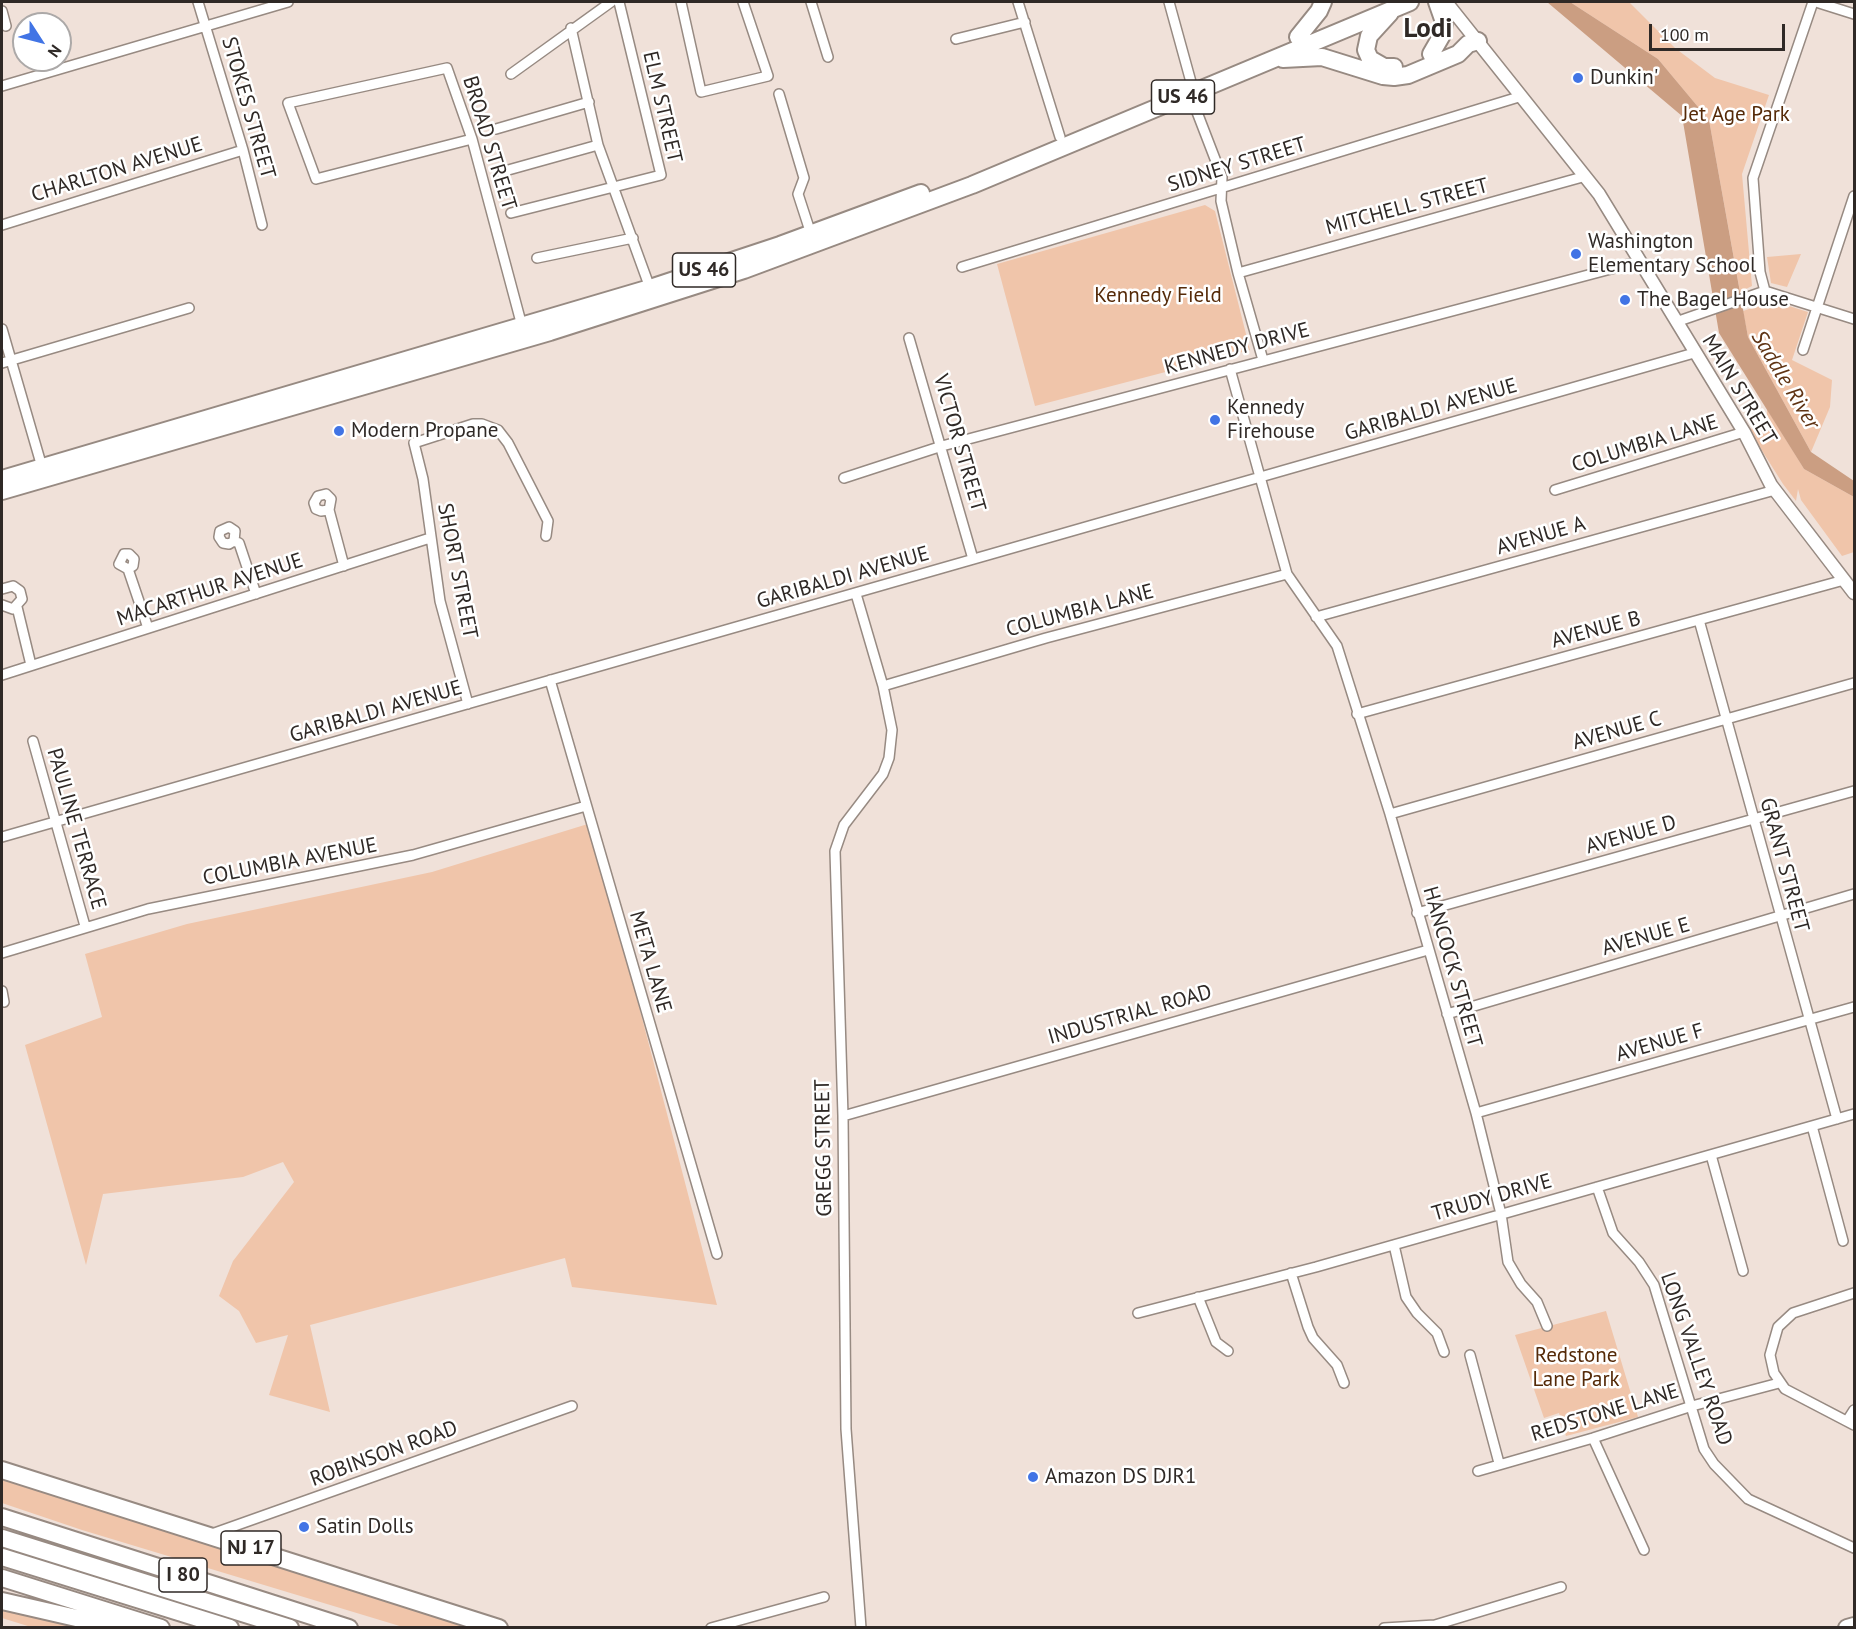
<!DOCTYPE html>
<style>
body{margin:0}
#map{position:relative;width:1856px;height:1629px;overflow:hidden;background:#f0e1d9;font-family:"PT Sans",sans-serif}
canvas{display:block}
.frame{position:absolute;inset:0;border:3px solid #2f2926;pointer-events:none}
.north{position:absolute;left:12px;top:12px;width:60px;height:60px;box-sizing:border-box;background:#fff;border:2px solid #aca9a8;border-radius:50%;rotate:126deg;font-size:16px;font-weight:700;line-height:24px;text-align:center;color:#2f2926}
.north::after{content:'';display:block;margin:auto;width:21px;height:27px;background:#4174e5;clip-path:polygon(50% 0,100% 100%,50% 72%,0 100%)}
.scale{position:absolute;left:1649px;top:24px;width:136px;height:27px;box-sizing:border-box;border:3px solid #2f2926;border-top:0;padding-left:8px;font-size:18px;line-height:21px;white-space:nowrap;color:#2f2926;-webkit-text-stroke:4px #fff;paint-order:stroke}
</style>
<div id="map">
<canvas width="1856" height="1629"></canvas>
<div class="frame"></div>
<div class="north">N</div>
<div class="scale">100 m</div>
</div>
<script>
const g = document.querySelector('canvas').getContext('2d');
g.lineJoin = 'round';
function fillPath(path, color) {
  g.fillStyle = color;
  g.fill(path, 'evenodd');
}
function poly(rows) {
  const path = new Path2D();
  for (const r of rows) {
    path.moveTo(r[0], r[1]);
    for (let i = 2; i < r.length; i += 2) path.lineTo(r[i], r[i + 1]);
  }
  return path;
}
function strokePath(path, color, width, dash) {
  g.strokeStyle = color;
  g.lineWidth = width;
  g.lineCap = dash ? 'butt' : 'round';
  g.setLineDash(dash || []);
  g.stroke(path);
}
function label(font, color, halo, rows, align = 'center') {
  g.font = font + ' "PT Sans",sans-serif';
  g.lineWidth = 5;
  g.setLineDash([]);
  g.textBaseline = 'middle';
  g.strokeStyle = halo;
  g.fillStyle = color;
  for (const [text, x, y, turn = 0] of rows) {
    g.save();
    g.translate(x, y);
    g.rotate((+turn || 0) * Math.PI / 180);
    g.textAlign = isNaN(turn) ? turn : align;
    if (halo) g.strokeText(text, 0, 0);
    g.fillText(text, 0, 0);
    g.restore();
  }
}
const green = poly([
 [1570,2,1629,2,1675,48,1715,78,1769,95,1742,174,1752,286,1740,292,1709,120,1658,59],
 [1205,205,1215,211,1250,350,1035,406,997,264],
 [1801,254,1787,287,1771,283,1767,257],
 [1773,301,1808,312,1792,360,1832,380,1830,407,1811,452,1748,337,1743,311],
 [1767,409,1804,469,1854,497,1854,552,1842,556,1801,500,1798,489,1796,501,1783,484,1749,430,1767,421],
 [591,823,717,1305,572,1287,565,1258,310,1325,330,1412,269,1395,288,1335,256,1343,239,1311,219,1296,233,1261,294,1182,283,1162,243,1177,103,1194,86,1265,25,1045,102,1017,85,954,187,924,432,872],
 [1606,1311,1638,1417,1566,1436,1559,1413,1544,1418,1515,1335],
 [2,1480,258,1559,469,1627,403,1627,82,1530,2,1503],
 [2,1608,83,1627,31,1627,2,1618]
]);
const water = poly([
 [1547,2,1570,2,1658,59,1709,120,1748,337,1811,452,1854,481,1854,497,1804,469,1719,333,1682,116]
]);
const street = poly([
 [198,2,243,150,262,225],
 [681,2,701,92,768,76,743,2],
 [811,2,828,57],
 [1018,2,1060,137],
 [1169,2,1191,82],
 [1816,2,1854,14],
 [2,11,6,26],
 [571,28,598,145,650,288],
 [956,39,1025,22],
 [511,74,611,2],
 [2,86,288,2],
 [779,94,804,178,798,194,811,234],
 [1190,94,1222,177,1221,201,1238,273,1263,360],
 [496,129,589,102],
 [472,139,316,179,288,103,447,68,472,139,522,326],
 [501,172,598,145],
 [511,213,661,175,619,2],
 [2,225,243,150],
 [537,258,633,238],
 [962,267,1522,96],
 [1238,273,1586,176],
 [1765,291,1760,272,1753,178,1813,2],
 [1676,322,1765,291,1854,319],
 [2,329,42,467],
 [909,338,973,559],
 [1803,350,1854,196],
 [2,363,189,308],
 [1230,369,1287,574,1337,646,1390,814,1476,1113,1501,1214,1508,1262,1521,1284,1537,1302,1547,1326],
 [844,478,942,446,1641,261],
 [1555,490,1744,432],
 [329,510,321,511,316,509,314,503,318,496,326,494,331,499,329,510,344,566],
 [234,541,229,544,223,543,219,537,220,531,229,527,235,531,234,541,239,543,256,594],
 [128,569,133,566,134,559,129,554,124,554,119,564,128,569,148,628],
 [2,589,13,586,20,591,22,599,13,609,2,605],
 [856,594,883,686,892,730,889,758,883,774,844,825,835,851,843,1116,846,1429,861,1628],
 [17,607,31,665],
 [1316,617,1775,490],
 [1699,620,1837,1119],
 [2,675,430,538],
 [550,680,717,1254],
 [883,686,1046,638,1287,574],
 [468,704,440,601,423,479,414,443,473,424,482,424,498,430,508,443,548,521,546,536],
 [1357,714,1844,580],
 [33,741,85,926],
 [1390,814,1854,683],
 [2,837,1694,353],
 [1417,913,1854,791],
 [2,953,148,909,413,855,586,806],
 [2,991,4,1002],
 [1447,1014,1854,894],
 [1476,1113,1854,1007],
 [843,1116,1428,950],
 [1812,1126,1843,1241],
 [1711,1155,1743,1271],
 [1597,1187,1613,1233,1639,1262,1654,1285,1704,1449,1714,1464,1748,1499,1854,1548],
 [1394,1245,1406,1297,1417,1313,1437,1333,1444,1352],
 [1291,1273,1308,1327,1313,1338,1337,1365,1344,1383],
 [1854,1293,1793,1313,1778,1327,1770,1355,1774,1373,1785,1389,1854,1425],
 [1198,1297,1216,1342,1228,1351],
 [1138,1313,1316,1267,1854,1114],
 [1470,1355,1499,1463],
 [1847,1421,1854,1410],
 [1593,1438,1644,1550],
 [1478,1471,1593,1438,1692,1406,1779,1383],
 [209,1535,572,1406],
 [711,1628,824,1597],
 [1384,1628,1435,1625,1561,1587]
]);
const secondary = poly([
 [1446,2,1599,194,1744,432,1771,485,1854,593]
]);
const highway = poly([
 [1390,13,1369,36,1366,50,1370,59,1384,67,1394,67],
 [1298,37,1319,11,1323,2],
 [1431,54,1442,35,1444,22,1437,2],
 [1283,59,1322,57,1383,76,1394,77,1408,75,1458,54,1468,44,1478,41],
 [2,479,650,288,780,245,921,193],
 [2,491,550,332,744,270,972,185,1410,2],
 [2,1470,499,1628],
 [2,1517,349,1628],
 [2,1538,290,1628],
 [2,1557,230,1628],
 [2,1578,161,1628],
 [2,1601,120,1628],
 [1847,1628,1854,1626]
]);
const markers = [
 [1578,78,6,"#4174e5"],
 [1576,254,6,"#4174e5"],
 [1625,300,6,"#4174e5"],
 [1215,420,6,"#4174e5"],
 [339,431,6,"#4174e5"],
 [1033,1477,6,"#4174e5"],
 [304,1527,6,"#4174e5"]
];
const shields = [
 [1183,97,63],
 [704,270,63],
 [251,1548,60],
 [183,1575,48]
];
const shieldNames = [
 ["US 46",1183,97],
 ["US 46",704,270],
 ["NJ 17",251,1548],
 ["I 80",183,1575]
];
const poiNames = [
 ["Dunkin'",1590,78],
 ["Washington",1588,242],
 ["Elementary School",1588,266],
 ["The Bagel House",1637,300],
 ["Kennedy",1227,408],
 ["Firehouse",1227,432],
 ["Modern Propane",351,431],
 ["Amazon DS DJR1",1045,1477],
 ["Satin Dolls",316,1527]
];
const streetNames = [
 ["ELM STREET",662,107,77],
 ["STOKES STREET",248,108,74],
 ["BROAD STREET",489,143,73],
 ["SIDNEY STREET",1237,165,-17],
 ["CHARLTON AVENUE",117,170,-17],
 ["MITCHELL STREET",1407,207,-15],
 ["KENNEDY DRIVE",1237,349,-15],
 ["MAIN STREET",1739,390,59],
 ["GARIBALDI AVENUE",1431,410,-16],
 ["VICTOR STREET",959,443,74],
 ["COLUMBIA LANE",1645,444,-17],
 ["AVENUE A",1541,536,-16],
 ["SHORT STREET",457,571,79],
 ["GARIBALDI AVENUE",843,578,-16],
 ["MACARTHUR AVENUE",210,590,-18],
 ["COLUMBIA LANE",1080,611,-15],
 ["AVENUE B",1596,630,-15],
 ["GARIBALDI AVENUE",376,712,-16],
 ["AVENUE C",1617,731,-16],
 ["PAULINE TERRACE",76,829,74],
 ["AVENUE D",1631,835,-16],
 ["COLUMBIA AVENUE",290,862,-11],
 ["GRANT STREET",1784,865,75],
 ["AVENUE E",1646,937,-16],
 ["META LANE",650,962,74],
 ["HANCOCK STREET",1452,967,74],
 ["INDUSTRIAL ROAD",1130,1015,-16],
 ["AVENUE F",1660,1043,-16],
 ["GREGG STREET",824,1148,-91],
 ["TRUDY DRIVE",1492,1198,-16],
 ["LONG VALLEY ROAD",1696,1359,71],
 ["REDSTONE LANE",1605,1413,-17],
 ["ROBINSON ROAD",384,1454,-20]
];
const parkNames = [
 ["Jet Age Park",1736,115],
 ["Kennedy Field",1158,296],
 ["Redstone",1576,1356],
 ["Lane Park",1576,1380]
];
const waterNames = [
 ["Saddle River",1785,380,59]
];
const districtNames = [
 ["Lodi",1428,29]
];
fillPath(green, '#f0c5aa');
fillPath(water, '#cb9e82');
strokePath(street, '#978a82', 12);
strokePath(secondary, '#978a82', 15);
strokePath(highway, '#978a82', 20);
strokePath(street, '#fff', 9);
strokePath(secondary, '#fff', 12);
strokePath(highway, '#fff', 16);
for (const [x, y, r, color] of markers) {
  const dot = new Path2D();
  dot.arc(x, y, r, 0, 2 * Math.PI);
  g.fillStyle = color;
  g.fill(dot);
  strokePath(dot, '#fff', 2);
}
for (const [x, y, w] of shields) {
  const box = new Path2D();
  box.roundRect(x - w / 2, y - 17, w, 34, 4.5);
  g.fillStyle = '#fff';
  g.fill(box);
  strokePath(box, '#2f2926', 1.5);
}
label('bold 20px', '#2f2926', null, shieldNames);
label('21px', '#2f2926', '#fff', poiNames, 'left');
label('21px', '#2f2926', '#fff', streetNames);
label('21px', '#552a08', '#fff', parkNames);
label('italic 22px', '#5f3313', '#fff', waterNames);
label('bold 27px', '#2f2926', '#fff', districtNames);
</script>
